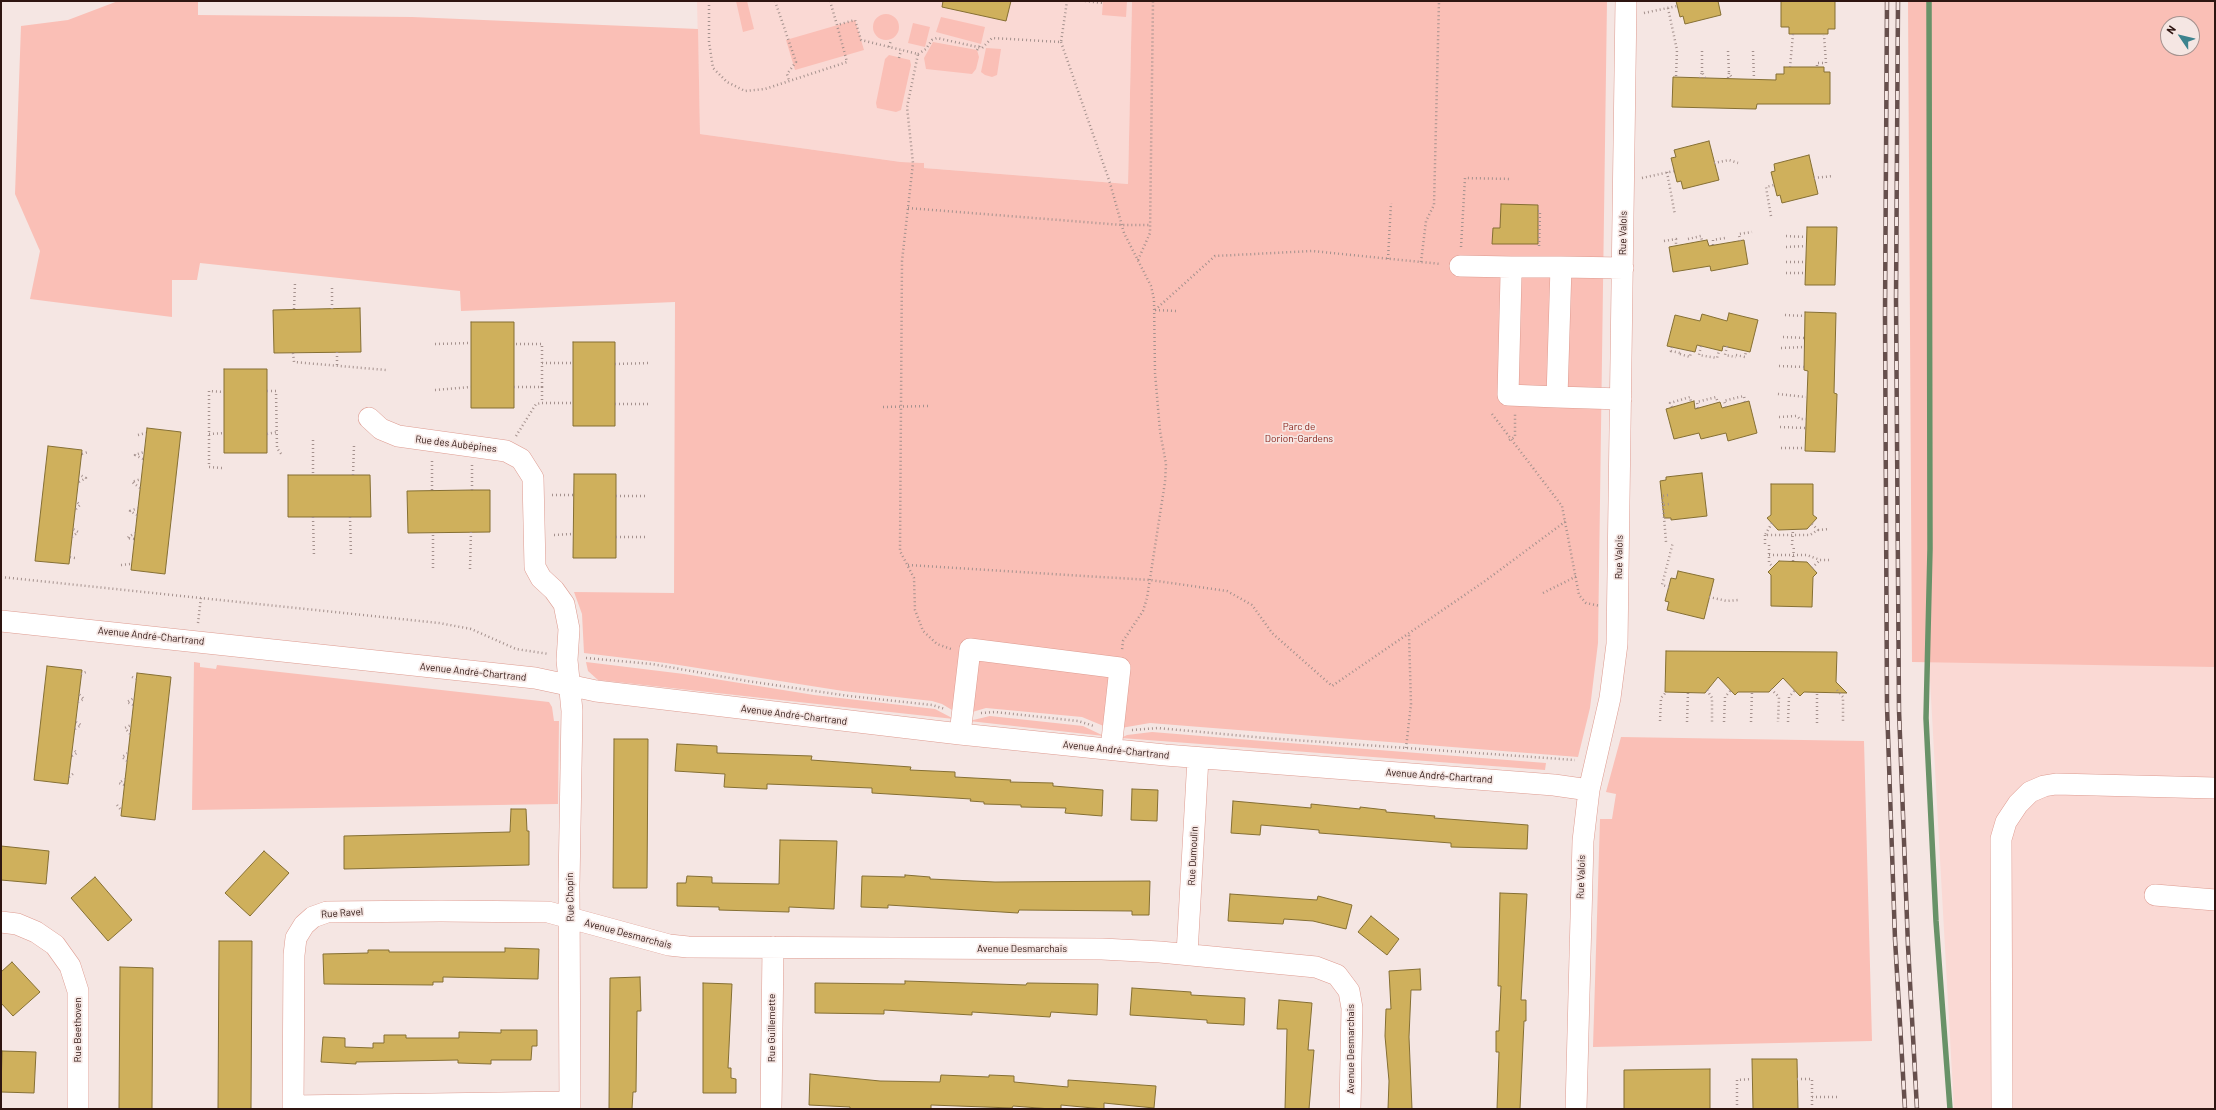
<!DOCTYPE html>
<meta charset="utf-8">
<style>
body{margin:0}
#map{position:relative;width:2216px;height:1110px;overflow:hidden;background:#f5e6e3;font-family:Barlow,sans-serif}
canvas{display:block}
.frame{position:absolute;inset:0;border:2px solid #2e1511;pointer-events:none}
.north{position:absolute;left:2160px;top:16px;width:40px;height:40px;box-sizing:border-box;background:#f5e6e3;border:1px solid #a5928f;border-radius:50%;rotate:305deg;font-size:11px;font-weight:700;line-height:16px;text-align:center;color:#2e1511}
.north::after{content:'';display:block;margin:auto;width:14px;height:18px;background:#3d838e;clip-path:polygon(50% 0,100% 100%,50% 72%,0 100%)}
</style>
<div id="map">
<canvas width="2216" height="1110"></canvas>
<div class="frame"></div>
<div class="north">N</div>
</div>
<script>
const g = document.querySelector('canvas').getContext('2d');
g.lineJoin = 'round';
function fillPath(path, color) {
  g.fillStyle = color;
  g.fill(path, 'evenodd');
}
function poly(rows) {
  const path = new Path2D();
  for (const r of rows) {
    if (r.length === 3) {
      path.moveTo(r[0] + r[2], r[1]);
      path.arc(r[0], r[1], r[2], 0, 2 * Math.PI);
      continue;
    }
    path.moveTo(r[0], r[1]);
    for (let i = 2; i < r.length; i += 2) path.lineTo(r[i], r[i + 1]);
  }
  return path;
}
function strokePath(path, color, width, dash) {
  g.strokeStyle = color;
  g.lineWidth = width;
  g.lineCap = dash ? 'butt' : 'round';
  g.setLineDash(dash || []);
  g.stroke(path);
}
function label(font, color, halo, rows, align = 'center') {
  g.font = font + ' Barlow,sans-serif';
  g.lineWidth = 3.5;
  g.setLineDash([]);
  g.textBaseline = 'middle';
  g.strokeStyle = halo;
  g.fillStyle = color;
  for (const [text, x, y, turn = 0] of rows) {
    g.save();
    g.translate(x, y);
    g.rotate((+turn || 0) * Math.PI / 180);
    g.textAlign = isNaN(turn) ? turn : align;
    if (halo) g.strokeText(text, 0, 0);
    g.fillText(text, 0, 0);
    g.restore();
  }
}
const built = poly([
 [697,1,1132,1,1128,184,924,168,924,163,901,162,700,134],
 [1928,644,2215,662,2215,1109,1954,1109]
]);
const green = poly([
 [118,1,198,1,198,15,412,17,698,29,700,134,901,162,924,163,924,168,1128,184,1132,1,1607,1,1598,643,1590,708,1578,757,1150,723,1121,728,1106,727,1082,717,986,708,969,713,957,713,942,704,932,701,843,691,666,663,584,653,582,614,574,592,674,593,675,302,461,311,460,291,200,263,197,280,172,280,172,317,30,299,40,251,15,194,21,26,68,20],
 [736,1,747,1,754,29,743,32],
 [1103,1,1127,1,1126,17,1102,15],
 [1908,1,2215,1,2215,667,1912,662],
 [2168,24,2192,24,2192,48,2168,48],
 [886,27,13],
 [941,17,985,27,981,44,936,32],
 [855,20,864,50,795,70,786,40],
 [913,23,930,27,925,47,908,43],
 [933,42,977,50,979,57,976,69,972,74,926,69,924,58],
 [986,48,1001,49,997,75,992,77,985,75,981,72],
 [889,55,910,60,911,65,901,110,896,112,877,108,876,103,885,59],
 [194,662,200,663,200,667,216,669,217,665,549,702,552,707,554,721,559,721,558,804,192,810],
 [586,662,684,674,814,695,935,709,954,719,598,680,588,671],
 [990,716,1083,726,1104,736,969,721],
 [1152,732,1263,741,1546,763,1545,770,1121,738,1127,735],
 [1621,737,1864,741,1872,1041,1593,1047,1600,819,1612,819,1616,794,1606,792]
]);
const stream = poly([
 [1929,1,1930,549,1926,718,1936,921,1950,1109]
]);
const building = poly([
 [943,1,1011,1,1006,21,942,7,943,1],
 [1676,1,1718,1,1721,15,1685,24,1683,16,1680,17,1676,1],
 [1781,1,1835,1,1835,29,1828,29,1828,34,1789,34,1789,27,1781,27,1781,1],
 [1784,67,1824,67,1824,72,1830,72,1830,104,1757,104,1756,109,1672,107,1673,77,1776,80,1776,74,1784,74,1784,67],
 [1709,141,1719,180,1683,189,1681,181,1677,182,1671,158,1676,157,1674,150,1709,141],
 [1809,155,1818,194,1782,203,1780,195,1777,196,1771,172,1775,171,1774,164,1809,155],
 [1501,204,1538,205,1538,244,1492,244,1493,228,1500,228,1501,204],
 [1807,227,1837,227,1835,285,1805,285,1807,227],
 [1707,240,1709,246,1744,240,1748,264,1711,271,1710,266,1673,272,1669,247,1707,240],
 [360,308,361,352,274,353,273,310,360,308],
 [1805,312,1836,313,1834,393,1837,394,1835,452,1805,451,1808,371,1804,370,1805,312],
 [1729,313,1758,320,1750,352,1723,346,1722,351,1697,345,1695,352,1667,346,1675,315,1700,321,1702,314,1727,321,1729,313],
 [471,322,514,322,514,408,471,408,471,322],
 [573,342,615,342,615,426,573,426,573,342],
 [224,369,267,369,267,453,224,453,224,369],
 [1694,401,1695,409,1720,402,1722,408,1749,401,1757,433,1728,441,1726,433,1701,439,1699,433,1674,439,1666,409,1694,401],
 [147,428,181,432,165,574,131,570,147,428],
 [48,446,82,450,69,564,35,561,48,446],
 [1702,473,1707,516,1671,520,1671,518,1664,518,1660,481,1666,480,1666,477,1702,473],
 [574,474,616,474,616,558,573,558,574,474],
 [288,475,370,475,371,517,288,517,288,475],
 [1771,484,1813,484,1813,515,1817,518,1807,529,1778,530,1767,518,1771,515,1771,484],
 [472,490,490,490,490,532,408,533,407,491,472,490],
 [1779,561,1807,562,1817,573,1813,577,1812,607,1771,606,1771,575,1768,572,1779,561],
 [1678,571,1714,579,1704,619,1667,610,1669,602,1665,601,1671,578,1676,579,1678,571],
 [1666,651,1837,652,1836,682,1847,693,1804,692,1800,696,1783,678,1769,692,1738,692,1735,695,1718,677,1705,693,1665,692,1666,651],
 [47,666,82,670,68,784,34,780,47,666],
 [137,673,171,677,155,820,121,816,137,673],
 [614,739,648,739,647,888,613,888,614,739],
 [677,744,717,746,717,753,812,756,811,760,911,767,910,770,955,772,955,777,1011,780,1010,782,1053,783,1053,786,1103,790,1102,816,1065,813,1066,808,1021,807,1021,805,984,804,984,802,970,801,971,799,872,793,872,788,767,784,767,789,724,787,725,774,675,771,677,744],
 [1132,789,1158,790,1157,821,1131,820,1132,789],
 [1233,801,1311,808,1311,804,1360,809,1360,807,1386,810,1386,812,1435,816,1434,818,1528,825,1527,849,1451,847,1451,843,1319,833,1319,830,1261,825,1260,835,1231,833,1233,801],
 [511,809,526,809,527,831,529,831,529,865,344,869,344,836,510,832,511,809],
 [780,840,837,841,834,909,789,907,789,912,719,910,719,907,677,906,677,883,686,883,687,876,712,877,712,883,779,884,780,840],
 [1,846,49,851,46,884,1,880,1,846],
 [264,851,289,873,250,916,225,893,264,851],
 [905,875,930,877,930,879,995,882,1150,881,1149,915,1132,915,1132,911,1019,910,1018,913,888,905,888,908,861,907,862,876,905,877,905,875],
 [95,877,132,920,108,941,71,898,95,877],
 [1500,893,1527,894,1521,1000,1526,1000,1526,1021,1524,1021,1520,1109,1497,1109,1499,1052,1496,1052,1496,1031,1499,1031,1501,986,1498,986,1500,893],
 [1230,894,1317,900,1318,896,1352,905,1346,929,1313,921,1284,919,1283,924,1228,921,1230,894],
 [1371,916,1399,939,1387,955,1358,932,1371,916],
 [219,941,252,941,251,1109,218,1109,219,941],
 [505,948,539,949,538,979,443,977,443,982,433,982,433,985,324,984,323,954,368,953,368,950,389,950,389,952,505,952,505,948],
 [12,962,40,992,13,1016,1,1003,1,972,12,962],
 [120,967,153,968,152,1109,119,1109,120,967],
 [1420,969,1421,990,1411,990,1409,1037,1412,1109,1388,1109,1389,1081,1385,1036,1386,1009,1391,1009,1389,971,1420,969],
 [640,977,641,1011,637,1011,636,1092,633,1092,632,1109,609,1109,610,978,640,977],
 [905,981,1026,985,1027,983,1098,984,1097,1015,1051,1012,1050,1017,972,1012,972,1015,884,1010,884,1014,815,1013,815,983,905,984,905,981],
 [703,983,732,984,728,1068,731,1068,731,1078,736,1079,736,1093,703,1093,703,983],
 [1132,988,1191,992,1191,995,1245,998,1244,1025,1207,1023,1207,1020,1130,1015,1132,988],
 [1279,1000,1312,1003,1308,1050,1314,1050,1309,1109,1285,1109,1287,1029,1277,1029,1279,1000],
 [501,1030,537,1030,537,1046,532,1046,531,1060,491,1060,491,1064,458,1063,458,1060,356,1062,356,1064,321,1062,323,1037,345,1038,345,1047,373,1048,373,1043,384,1043,384,1035,406,1035,406,1038,459,1038,459,1032,501,1033,501,1030],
 [2,1051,36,1052,34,1093,1,1092,2,1051],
 [1752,1059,1797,1059,1798,1109,1753,1109,1752,1059],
 [1710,1069,1710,1109,1624,1109,1624,1070,1710,1069],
 [810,1074,880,1081,940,1082,941,1075,989,1077,989,1075,1014,1076,1014,1082,1068,1087,1068,1080,1156,1086,1154,1108,1104,1103,1104,1109,1061,1105,1061,1109,1051,1109,1013,1106,1012,1108,931,1105,931,1109,850,1109,850,1107,809,1105,810,1074]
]);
const path = poly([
 [709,1,709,42,713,68,727,82,745,91,765,89,847,62,837,25],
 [775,1,796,62,787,74,789,81],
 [830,1,837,25,855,20,861,40,918,54,907,107,913,163,902,261,900,551,914,578,915,610,923,631,937,644,951,649],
 [1085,1,1103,3],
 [1668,8,1677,50,1676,77],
 [1644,13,1677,6],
 [1061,42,1110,183,1124,233,1151,286,1154,299,1155,373,1160,431,1166,464,1165,482,1147,598,1143,611,1123,641,1122,650],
 [889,47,891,40],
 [977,50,981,44],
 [1702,51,1702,72],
 [1728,51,1729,73],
 [1753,51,1754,79],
 [918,54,926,49,932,40,937,38,982,48,992,38,1061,42,1067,1],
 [899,58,901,50],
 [1817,66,1817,63,1826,63,1824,35],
 [1790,67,1793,34],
 [1700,78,1702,72,1705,78],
 [1728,78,1729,73,1732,78],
 [1714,163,1729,160,1738,163],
 [1667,172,1675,215],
 [1642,178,1674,171],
 [1814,178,1833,176],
 [908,208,1122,225,1150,225],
 [1538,211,1540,211,1539,249],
 [1771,216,1766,187,1774,185],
 [1786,236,1806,237],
 [1688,239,1701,236,1702,241],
 [1664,241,1676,239,1676,246],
 [1740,241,1739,234,1752,232],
 [1713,245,1713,240,1725,238],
 [1461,247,1465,178,1511,179],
 [1786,247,1806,246],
 [1388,259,1391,203],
 [1138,260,1150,233,1153,1],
 [1421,262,1426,221,1434,205,1439,1],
 [1786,262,1806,262],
 [1786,273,1806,273],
 [294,309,295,283],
 [332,309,332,287],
 [1155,310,1215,256,1312,251,1441,264],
 [1155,310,1177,311],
 [1785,315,1805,316],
 [1783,337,1805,338],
 [435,344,471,343],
 [1701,346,1699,355,1717,358,1719,351],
 [1727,346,1725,355,1736,357],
 [1672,347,1671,351,1680,353],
 [1781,348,1804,347],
 [337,352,337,366],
 [293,353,294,362,386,370],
 [1680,354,1690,357,1691,351],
 [1736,355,1745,357,1746,351],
 [542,363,573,363],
 [615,364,649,363],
 [1779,366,1804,367],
 [514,387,542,387,542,344,514,344],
 [542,387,542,403,573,403],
 [435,390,471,387],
 [267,391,276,391,277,448,282,455],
 [1778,394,1806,397],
 [615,404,649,404],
 [883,407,928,406],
 [1672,407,1670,403,1690,397,1691,402],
 [1726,407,1724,401,1735,398,1744,396,1745,402],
 [1698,408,1697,402,1716,397,1718,403],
 [1492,414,1562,506,1579,595,1586,603,1600,606],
 [1779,417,1797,416,1800,419,1806,419],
 [1780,427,1805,428],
 [209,434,224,433],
 [267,434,277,432],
 [138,435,146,433],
 [516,436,536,404,542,403],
 [313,440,313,475],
 [1509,440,1515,437,1515,414],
 [1781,448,1805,448],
 [82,454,88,452],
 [143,459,135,455,144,452],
 [222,468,209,467,209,391,224,392],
 [353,475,354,446],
 [79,482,86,478,80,475],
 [140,488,132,482,141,479],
 [432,490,432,461],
 [472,490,472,465],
 [552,495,573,495],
 [1668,495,1662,496,1663,505,1669,504],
 [616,496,648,496],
 [1663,505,1666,542],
 [76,509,80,505,77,502],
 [137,515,130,511,138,508],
 [313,517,314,557],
 [350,517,351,556],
 [1772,523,1765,535,1810,535,1818,530,1812,524],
 [1818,530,1829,529],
 [554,535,573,534],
 [72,537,78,532,73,529],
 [616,537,647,537],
 [134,539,127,538,135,533],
 [1765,544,1765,535],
 [1769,545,1769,563,1773,567],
 [1792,545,1793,530],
 [1769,555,1807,555,1820,560,1829,560],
 [70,557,75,558],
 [1793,561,1794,545],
 [121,565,131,564],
 [908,565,1150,580,1227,591,1252,605,1272,633,1332,686,1485,581,1566,521],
 [433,568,433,532],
 [1812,568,1820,560],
 [470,569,471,532],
 [1,577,439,623,471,629,516,649,549,654],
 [1669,587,1662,585,1673,542],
 [1543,593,1577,576],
 [1709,597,1727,601,1738,600],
 [198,623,201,597],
 [586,658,652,664,747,681,849,696,932,705,945,709],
 [81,674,86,672],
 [132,677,136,679],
 [1771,689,1779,697,1778,722],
 [1707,690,1712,698,1712,722],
 [1837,690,1843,697,1843,723],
 [78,702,84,699,79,694],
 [133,705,127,702,134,698],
 [981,713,995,712,1078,721,1094,726],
 [1660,721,1661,698,1667,691],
 [1687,722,1688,692],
 [1724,722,1725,697,1731,690],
 [1751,722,1752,692],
 [1788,722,1789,697,1795,690],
 [1817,723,1817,692],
 [75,729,81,725,76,722],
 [1132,730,1158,728,1266,738,1575,760],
 [130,734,125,728,131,725],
 [1406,748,1411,704,1409,634],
 [72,756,77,753,73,749],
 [127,761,122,757,128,753],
 [69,777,74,773],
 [124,785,119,783,125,779],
 [117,805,121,810],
 [1797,1079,1812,1079,1812,1109],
 [1812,1097,1837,1097],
 [1737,1109,1737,1080,1752,1079]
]);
const minor = poly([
 [1460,266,1511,267],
 [1557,397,1508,395,1511,276,1511,267,1561,267],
 [1621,399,1557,397,1561,267,1623,268],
 [369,418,381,429,398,436,506,451,521,459,533,478,535,567,541,578,554,590,564,604,569,629,567,660,572,711,569,885,570,1109],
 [1,621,535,678,596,691,960,734,1165,755,1554,785,1589,790],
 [960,734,970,649,1120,668,1111,749],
 [2155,895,2215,900],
 [1,922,17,924,36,932,55,945,70,966,78,991,78,1109],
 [1187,954,1198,758],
 [293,1106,570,1102],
 [293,1109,294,955,296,938,304,925,313,917,327,912,441,911,548,912,669,945,688,947,1102,949,1160,952,1316,967,1337,975,1349,991,1352,1008,1350,1109],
 [771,1109,773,947],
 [1576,1109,1583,841,1589,790,1610,698,1617,644,1626,1],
 [2002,1109,2001,839,2006,822,2018,804,2030,792,2044,786,2056,784,2215,788]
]);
const rail = poly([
 [1887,1,1885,314,1887,706,1895,939,1905,1109],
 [1898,1,1896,299,1899,710,1908,946,1917,1109]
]);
const streetNames = [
 ["Rue Valois",1623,233,-89],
 ["Rue des Aubépines",456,444,7],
 ["Rue Valois",1619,557,-89],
 ["Avenue André-Chartrand",151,636,6],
 ["Avenue André-Chartrand",473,672,6],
 ["Avenue André-Chartrand",794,715,7],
 ["Avenue André-Chartrand",1116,750,6],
 ["Avenue André-Chartrand",1439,776,4],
 ["Rue Dumoulin",1193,856,-87],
 ["Rue Valois",1581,877,-88],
 ["Rue Chopin",570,897,-91],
 ["Rue Ravel",342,913,-4],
 ["Avenue Desmarchais",628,934,15],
 ["Avenue Desmarchais",1022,949],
 ["Rue Guillemette",772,1028,-90],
 ["Rue Beethoven",78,1030,-90],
 ["Avenue Desmarchais",1351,1049,-90]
];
const parkNames = [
 ["Parc de",1299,427],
 ["Dorion-Gardens",1299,439]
];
fillPath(built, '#fad9d4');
fillPath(green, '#fabfb6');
strokePath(stream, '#689268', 5.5);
fillPath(building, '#cfb05c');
strokePath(building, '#856f33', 1);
strokePath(minor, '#de9b90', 22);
strokePath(path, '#a4918d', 2.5, [1, 3]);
strokePath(minor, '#fff', 21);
strokePath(rail, '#664f4c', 4.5);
strokePath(rail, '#f5e6e3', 3, [9]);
label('10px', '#2e1511', '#f5e6e3', streetNames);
label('10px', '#861f17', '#f5e6e3', parkNames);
</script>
